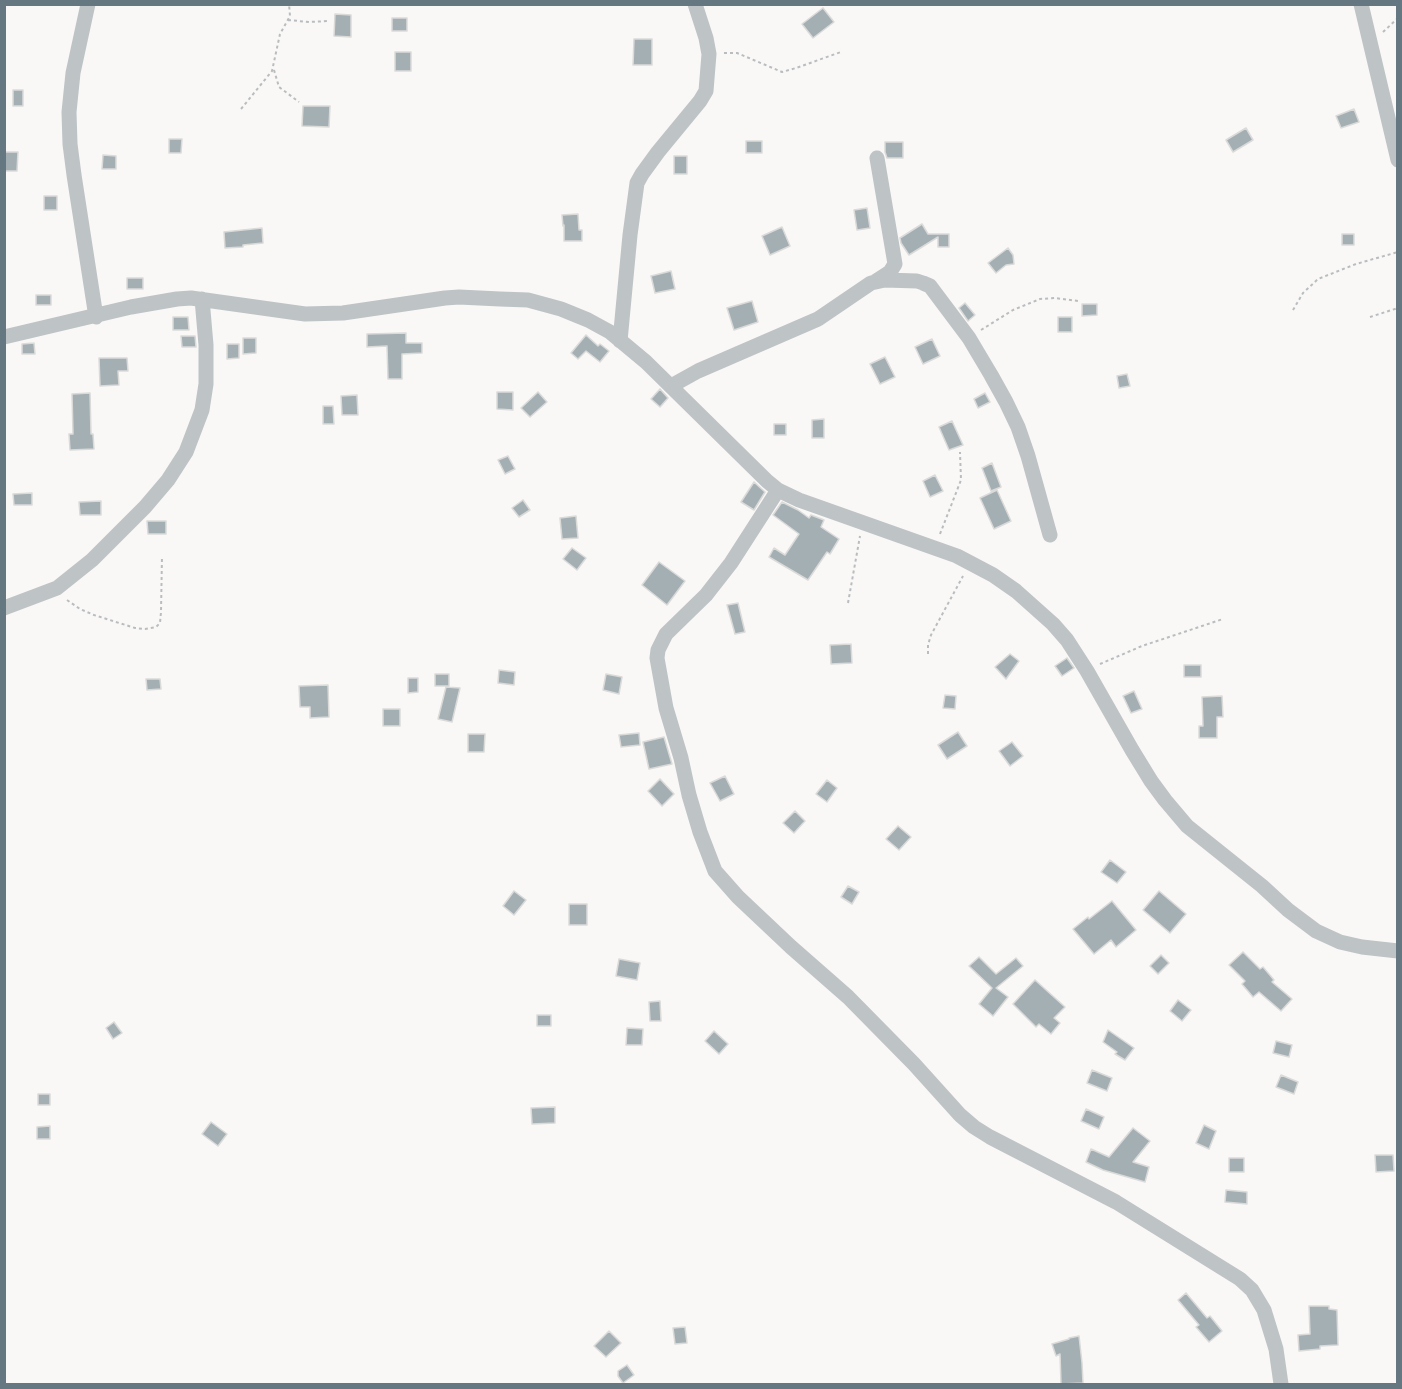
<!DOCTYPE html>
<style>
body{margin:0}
#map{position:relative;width:1402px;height:1389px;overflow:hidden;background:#f9f8f6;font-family:"Titillium Web",sans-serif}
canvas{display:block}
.frame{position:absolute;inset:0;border:6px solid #657780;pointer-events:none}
</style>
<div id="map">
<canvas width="1402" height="1389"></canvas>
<div class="frame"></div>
</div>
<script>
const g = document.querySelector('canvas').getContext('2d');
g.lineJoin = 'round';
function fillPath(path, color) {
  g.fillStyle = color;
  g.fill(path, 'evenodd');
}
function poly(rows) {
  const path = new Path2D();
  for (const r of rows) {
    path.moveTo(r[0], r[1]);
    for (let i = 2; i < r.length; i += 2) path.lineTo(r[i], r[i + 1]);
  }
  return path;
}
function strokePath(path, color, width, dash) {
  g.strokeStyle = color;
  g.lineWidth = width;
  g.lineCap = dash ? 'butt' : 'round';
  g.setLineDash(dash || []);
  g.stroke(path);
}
const building = poly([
 [823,8,834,22,813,38,802,24,823,8],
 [335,14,351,15,351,37,334,36,335,14],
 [392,18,407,18,407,31,392,31,392,18],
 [634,39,652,39,652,65,633,65,634,39],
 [395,52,411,52,411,71,395,71,395,52],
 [13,90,23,90,23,106,13,106,13,90],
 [303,106,330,106,329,127,302,126,303,106],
 [1354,109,1359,122,1341,128,1336,116,1354,109],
 [1246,128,1253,140,1233,152,1226,140,1246,128],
 [169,139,182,139,181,153,169,153,169,139],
 [746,141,762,141,762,153,746,153,746,141],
 [885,142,903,142,903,158,887,158,885,152,885,142],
 [4,152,18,152,17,171,4,171,4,152],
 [103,155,116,156,116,169,102,169,103,155],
 [674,156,687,156,687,174,674,174,674,156],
 [44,196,57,196,57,210,44,210,44,196],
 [867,208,870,228,857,230,854,210,867,208],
 [578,214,579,230,582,230,582,241,564,241,564,225,563,226,562,215,578,214],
 [922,224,928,234,949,234,949,247,938,247,938,237,909,255,901,243,900,238,922,224],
 [782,227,790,246,770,255,762,236,782,227],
 [262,228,263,243,243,245,243,247,225,248,224,232,262,228],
 [1342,234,1354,234,1354,245,1342,245,1342,234],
 [1008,248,1013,255,1014,264,1006,265,996,273,988,263,1008,248],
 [671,271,675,289,655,293,651,276,671,271],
 [127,278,143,278,143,289,127,289,127,278],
 [36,295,51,295,51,305,36,305,36,295],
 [752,301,758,322,734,330,727,308,752,301],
 [965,303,975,315,968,321,959,308,965,303],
 [1082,304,1097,304,1097,315,1082,316,1082,304],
 [173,317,188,317,189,330,173,330,173,317],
 [1058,317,1072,317,1072,332,1058,332,1058,317],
 [406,333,406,343,422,343,422,353,402,354,402,379,388,379,387,346,367,347,367,334,406,333],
 [586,335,598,346,600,344,609,351,600,362,586,351,578,359,571,353,586,335],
 [181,336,195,336,196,347,182,347,181,336],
 [243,338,256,338,256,353,243,354,243,338],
 [932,339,940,356,923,364,915,347,932,339],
 [34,343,35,354,22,354,22,344,34,343],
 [227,344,239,344,239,358,227,359,227,344],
 [885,357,895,377,880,384,870,364,885,357],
 [99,358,127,358,128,371,118,371,119,385,100,386,99,358],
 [1127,374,1130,386,1119,388,1117,376,1127,374],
 [660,389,668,398,660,407,651,399,660,389],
 [497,392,513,392,513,410,497,409,497,392],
 [538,392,547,402,530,417,521,408,538,392],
 [90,393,91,434,93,434,94,449,70,450,69,434,73,434,72,394,90,393],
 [985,393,990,402,978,408,974,399,985,393],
 [357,395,358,415,342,415,341,396,357,395],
 [323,406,333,406,334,424,323,424,323,406],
 [824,419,824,438,812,438,812,420,824,419],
 [952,421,963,445,949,450,939,427,952,421],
 [774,424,786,424,786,435,774,435,774,424],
 [508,456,515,469,505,474,498,460,508,456],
 [992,463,1001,487,991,491,982,468,992,463],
 [935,475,943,491,930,497,923,481,935,475],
 [754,482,765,492,754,510,741,502,754,482],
 [997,490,1011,521,994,529,980,498,997,490],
 [32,493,32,505,14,505,13,494,32,493],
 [523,500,530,510,519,517,512,508,523,500],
 [101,501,101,515,80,515,79,502,101,501],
 [782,502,798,510,809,518,811,515,824,520,821,527,839,539,830,554,827,552,808,580,769,557,774,548,785,555,799,534,773,515,782,502],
 [576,516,578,538,562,539,560,518,576,516],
 [147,521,166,521,166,534,148,534,147,521],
 [572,548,586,558,577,570,563,559,572,548],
 [659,562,685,581,667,605,642,585,659,562],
 [738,603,745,632,735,634,727,605,738,603],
 [851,644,852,663,831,664,830,645,851,644],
 [1010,654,1019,661,1006,679,995,667,1010,654],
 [1067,658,1074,668,1062,676,1055,666,1067,658],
 [1184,665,1201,665,1201,677,1184,677,1184,665],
 [499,670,515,672,514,685,498,683,499,670],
 [435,674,449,674,449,686,435,686,435,674],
 [606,674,622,677,619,694,603,690,606,674],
 [408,678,418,678,418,692,408,693,408,678],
 [146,679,160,679,161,689,147,690,146,679],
 [328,685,329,717,310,718,310,707,300,707,299,686,328,685],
 [446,687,460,688,452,722,438,719,446,687],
 [1134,691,1142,709,1131,713,1123,696,1134,691],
 [945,695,956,696,955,709,943,708,945,695],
 [1222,696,1223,717,1217,717,1217,738,1199,738,1199,726,1203,726,1202,697,1222,696],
 [383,709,400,709,400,726,383,726,383,709],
 [958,732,967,746,947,759,938,745,958,732],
 [639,733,640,745,621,747,619,735,639,733],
 [468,734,485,734,484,752,468,752,468,734],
 [664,737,672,764,649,769,643,742,664,737],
 [1012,742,1023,756,1010,766,999,751,1012,742],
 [725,776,734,794,720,801,710,783,725,776],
 [660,779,674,794,662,806,648,791,660,779],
 [827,780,837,788,827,802,816,794,827,780],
 [795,811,805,821,794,833,783,823,795,811],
 [898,826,911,837,899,850,886,839,898,826],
 [1110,860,1126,872,1117,883,1101,872,1110,860],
 [848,886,859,892,852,904,841,897,848,886],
 [514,891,526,900,514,915,503,906,514,891],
 [1159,891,1186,914,1170,933,1143,910,1159,891],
 [1112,901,1136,930,1116,947,1111,940,1094,954,1073,929,1088,917,1089,919,1112,901],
 [569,904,587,904,587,925,569,925,569,904],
 [1243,952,1260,969,1263,967,1274,980,1272,982,1292,999,1281,1011,1259,992,1253,997,1242,984,1245,981,1229,965,1243,952],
 [1161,955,1169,963,1158,974,1150,966,1161,955],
 [979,957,996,974,1016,958,1023,966,996,988,1008,997,993,1016,979,1004,992,988,969,966,979,957],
 [619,959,640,963,637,980,616,976,619,959],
 [1035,980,1065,1007,1054,1018,1060,1023,1051,1034,1039,1024,1036,1027,1013,1004,1035,980],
 [1178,1000,1191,1010,1182,1021,1170,1011,1178,1000],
 [660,1001,661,1021,650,1021,649,1002,660,1001],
 [537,1015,551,1015,551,1026,537,1026,537,1015],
 [114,1022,122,1033,113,1039,106,1028,114,1022],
 [627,1028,643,1029,642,1045,626,1045,627,1028],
 [1108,1030,1134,1048,1125,1060,1115,1054,1117,1052,1103,1042,1108,1030],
 [714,1031,728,1044,719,1054,705,1041,714,1031],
 [1276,1041,1292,1045,1289,1057,1273,1053,1276,1041],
 [1092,1070,1112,1078,1107,1091,1087,1083,1092,1070],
 [1281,1075,1298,1082,1294,1094,1276,1087,1281,1075],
 [38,1094,50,1094,50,1105,38,1105,38,1094],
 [555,1107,555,1123,532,1124,531,1108,555,1107],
 [1086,1109,1104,1117,1099,1129,1081,1121,1086,1109],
 [211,1122,227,1134,218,1146,202,1134,211,1122],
 [1204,1125,1216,1131,1209,1149,1196,1143,1204,1125],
 [50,1126,50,1139,37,1139,37,1127,50,1126],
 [1133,1128,1150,1141,1133,1162,1149,1167,1145,1182,1103,1170,1086,1162,1091,1149,1109,1157,1133,1128],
 [1375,1155,1393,1155,1394,1171,1376,1172,1375,1155],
 [1229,1158,1244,1158,1244,1172,1229,1172,1229,1158],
 [1226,1190,1247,1192,1247,1204,1225,1202,1226,1190],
 [1186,1293,1207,1318,1210,1316,1222,1331,1209,1342,1196,1327,1199,1325,1178,1300,1186,1293],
 [1309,1306,1329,1306,1329,1309,1337,1310,1338,1345,1320,1346,1320,1349,1299,1351,1298,1335,1310,1334,1309,1306],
 [685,1327,687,1343,675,1344,673,1328,685,1327],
 [609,1331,621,1343,606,1357,594,1346,609,1331],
 [1079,1336,1082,1363,1083,1383,1061,1384,1060,1354,1056,1356,1052,1344,1069,1339,1069,1338,1079,1336],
 [627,1365,634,1375,623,1383,618,1376,618,1371,627,1365]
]);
const path = poly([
 [288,20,309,22,329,21],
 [1383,32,1398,18],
 [724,53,737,53,782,72,796,68,841,52],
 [274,70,279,87,299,102],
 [241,109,272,71,280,34,290,16,289,4],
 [1293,310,1303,293,1318,279,1356,264,1398,252],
 [1370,317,1398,308],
 [981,330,1013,310,1040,299,1055,298,1078,301],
 [940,534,961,480,960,452],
 [67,600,80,609,94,615,135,628,145,629,156,627,160,623,161,612,162,556],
 [848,603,860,536],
 [928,654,928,645,931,635,963,576],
 [1100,664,1142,646,1223,619]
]);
const minor = poly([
 [88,4,73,73,69,112,70,144,74,175,96,317],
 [1361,4,1398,160],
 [876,281,890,272,895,264,877,158],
 [4,337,131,307,177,299,191,298,305,314,343,313,445,298,459,297,500,299,528,300,561,309,588,320,610,332,646,362,767,481,778,490,799,500,957,556,993,575,1016,591,1053,624,1067,640,1087,671,1132,750,1151,781,1165,800,1187,826,1262,886,1288,910,1316,931,1340,942,1362,947,1398,951],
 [620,341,630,235,637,183,642,174,658,152,700,101,706,91,709,54,706,38,695,4],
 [671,386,698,371,818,319,871,283,885,280,917,281,923,283,930,286,969,338,991,375,1006,402,1018,427,1028,456,1050,535],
 [778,490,731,563,706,595,666,634,658,650,657,658,666,708,681,758,689,795,700,832,715,871,738,897,791,947,848,997,914,1064,960,1115,974,1127,990,1137,1116,1202,1240,1279,1252,1290,1264,1310,1276,1349,1281,1384],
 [4,608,57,588,92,560,145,507,168,480,186,452,202,410,206,384,206,345,202,299]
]);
fillPath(building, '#a4afb4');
strokePath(building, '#dadad9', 1.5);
strokePath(path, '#b9bdbf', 2, [3, 3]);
strokePath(minor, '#bec3c6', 15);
</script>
